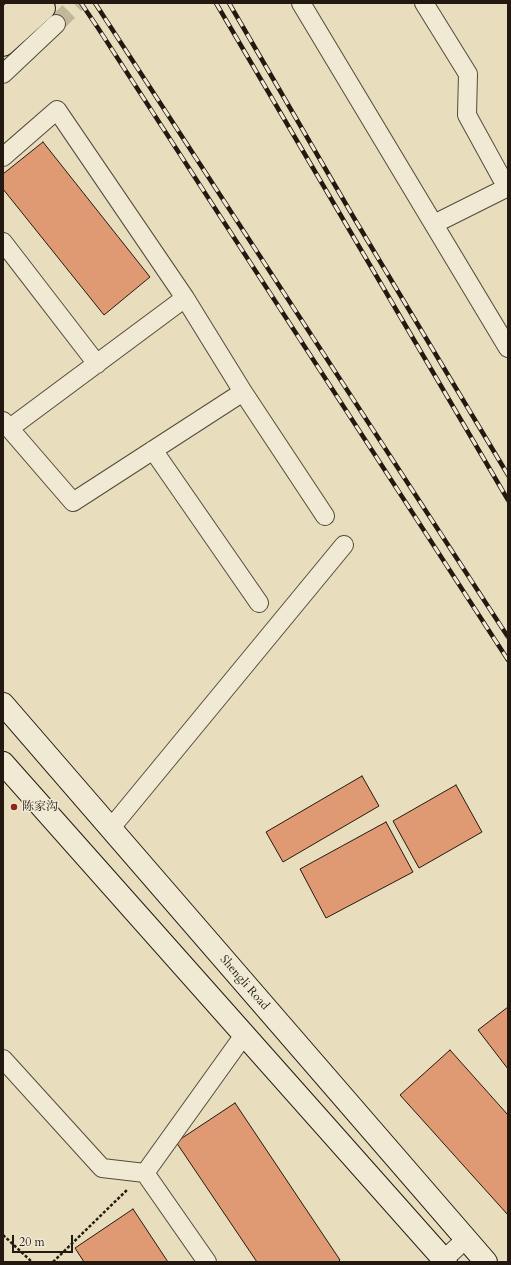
<!DOCTYPE html>
<meta charset="utf-8">
<style>
body{margin:0}
#map{position:relative;width:511px;height:1265px;overflow:hidden;background:#e8debd;font-family:Cardo,serif}
canvas{display:block}
.frame{position:absolute;inset:0;border:4px solid #231911;pointer-events:none}
.scale{position:absolute;left:12px;top:1235px;width:61px;height:18px;box-sizing:border-box;border:2px solid #231911;border-top:0;padding-left:5px;font-size:12px;line-height:14px;white-space:nowrap;color:#231911;-webkit-text-stroke:3px #f0ead4;paint-order:stroke}
</style>
<div id="map">
<canvas width="511" height="1265"></canvas>
<div class="frame"></div>
<div class="scale">20 m</div>
</div>
<script>
const g = document.querySelector('canvas').getContext('2d');
g.lineJoin = 'round';
function fillPath(path, color) {
  g.fillStyle = color;
  g.fill(path, 'evenodd');
}
function poly(rows) {
  const path = new Path2D();
  for (const r of rows) {
    path.moveTo(r[0], r[1]);
    for (let i = 2; i < r.length; i += 2) path.lineTo(r[i], r[i + 1]);
  }
  return path;
}
function strokePath(path, color, width, dash) {
  g.strokeStyle = color;
  g.lineWidth = width;
  g.lineCap = dash ? 'butt' : 'round';
  g.setLineDash(dash || []);
  g.stroke(path);
}
function label(font, color, halo, rows, align = 'center') {
  g.font = font + ' Cardo,"Noto Serif SC",serif';
  g.lineWidth = 3;
  g.setLineDash([]);
  g.textBaseline = 'middle';
  g.strokeStyle = halo;
  g.fillStyle = color;
  for (const [text, x, y, turn = 0] of rows) {
    g.save();
    g.translate(x, y);
    g.rotate((+turn || 0) * Math.PI / 180);
    g.textAlign = isNaN(turn) ? turn : align;
    if (halo) g.strokeText(text, 0, 0);
    g.fillText(text, 0, 0);
    g.restore();
  }
}
const building = poly([
 [43,142,150,277,104,315,3,189,3,174,43,142],
 [362,776,379,806,283,862,266,832,362,776],
 [456,785,482,832,419,868,393,821,456,785],
 [386,822,413,872,326,918,300,869,386,822],
 [508,1007,508,1069,478,1030,508,1007],
 [450,1050,508,1115,508,1215,400,1095,450,1050],
 [235,1103,340,1260,338,1262,257,1262,176,1142,235,1103],
 [133,1209,168,1262,84,1262,75,1248,133,1209]
]);
const streetTunnel = poly([
 [56,24,77,3]
]);
const path = poly([
 [3,1235,32,1262],
 [53,1262,127,1190]
]);
const street = poly([
 [301,3,508,348],
 [424,3,468,74,467,115,507,188],
 [3,74,56,24],
 [3,157,57,110,185,298,10,428],
 [434,224,508,187],
 [3,242,97,364],
 [185,298,243,392],
 [3,421,73,502,243,392,325,516],
 [153,450,259,603],
 [110,829,344,545],
 [3,1059,102,1168,145,1173,244,1035],
 [145,1173,207,1262],
 [441,1262,466,1239]
]);
const secondary = poly([
 [3,704,486,1262],
 [3,763,446,1262]
]);
const primary = poly([
 [3,22,22,3],
 [3,45,44,8]
]);
const rail = poly([
 [81,3,98,28,508,660],
 [95,3,508,637],
 [216,3,508,500],
 [229,3,354,218,508,475]
]);
const markers = [
 [14,807,4,"#8f2418"]
];
const poiNames = [
 ["陈家沟",22,807]
];
const streetNames = [
 ["Shengli Road",244,983,49]
];
fillPath(building, '#df9973');
strokePath(building, '#231911', 1);
strokePath(streetTunnel, '#c1b79b', 18, [18, 9]);
strokePath(street, '#544a3c', 20);
strokePath(secondary, '#231911', 24);
strokePath(primary, '#231911', 24);
strokePath(path, '#231911', 2.5, [3, 2]);
strokePath(street, '#f0ead4', 18);
strokePath(secondary, '#f0ead4', 22);
strokePath(primary, '#e8debd', 22);
strokePath(rail, '#231911', 4.5);
strokePath(rail, '#f0ead4', 3, [9]);
for (const [x, y, r, color] of markers) {
  const dot = new Path2D();
  dot.arc(x, y, r, 0, 2 * Math.PI);
  g.fillStyle = color;
  g.fill(dot);
  strokePath(dot, '#f0ead4', 1.5);
}
label('12px', '#231911', '#f0ead4', poiNames, 'left');
label('12px', '#231911', '#f0ead4', streetNames);
</script>
